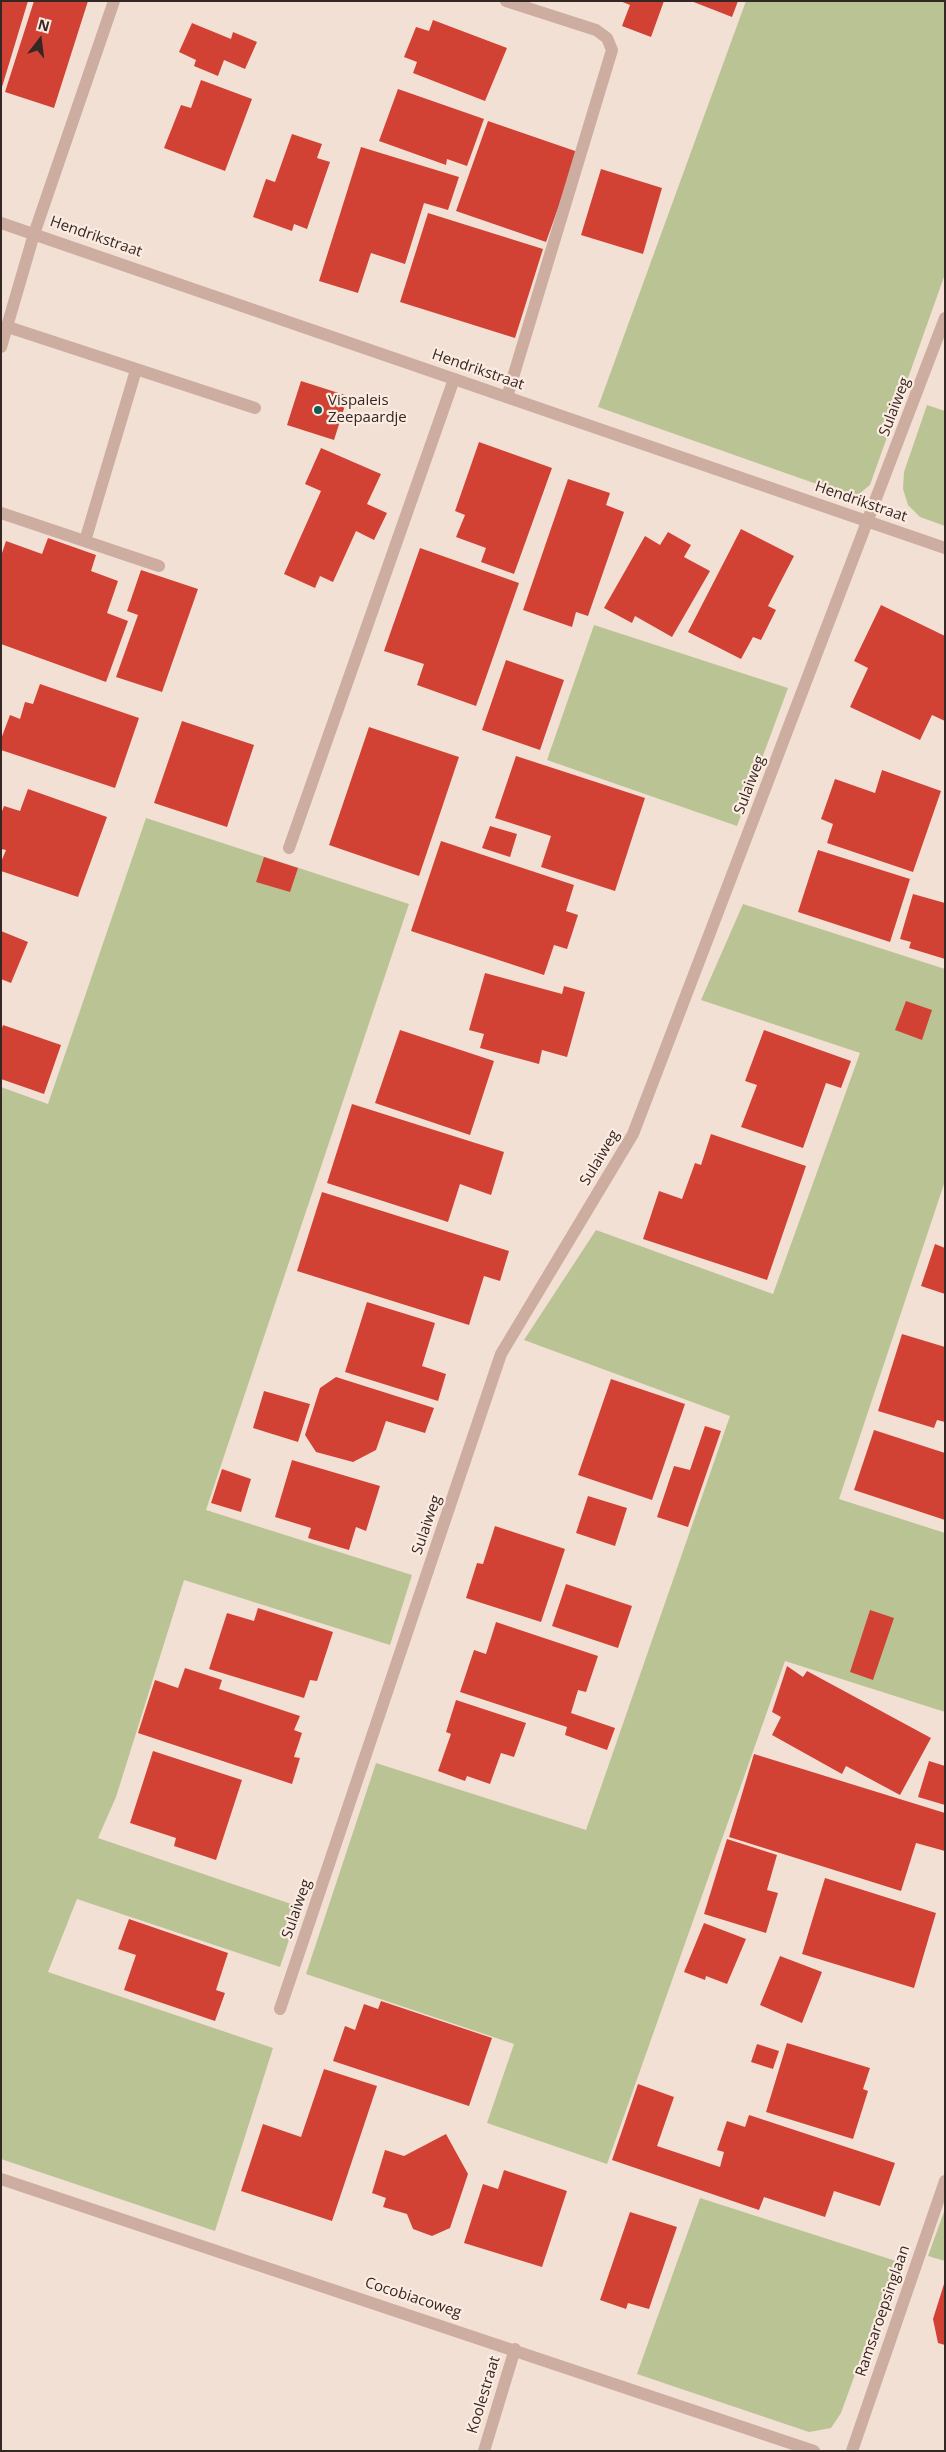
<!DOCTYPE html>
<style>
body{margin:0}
#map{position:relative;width:946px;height:2452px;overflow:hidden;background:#f3e0d5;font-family:"Open Sans",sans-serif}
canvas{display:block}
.frame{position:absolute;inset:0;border:2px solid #352724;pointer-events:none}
.north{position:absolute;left:15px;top:15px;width:50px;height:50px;-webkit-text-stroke:4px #fbebe1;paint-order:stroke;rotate:15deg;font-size:14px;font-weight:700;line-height:20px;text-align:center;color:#352724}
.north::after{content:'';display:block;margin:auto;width:18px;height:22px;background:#352724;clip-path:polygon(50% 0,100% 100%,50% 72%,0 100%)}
</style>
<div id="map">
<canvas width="946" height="2452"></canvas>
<div class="frame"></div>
<div class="north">N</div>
</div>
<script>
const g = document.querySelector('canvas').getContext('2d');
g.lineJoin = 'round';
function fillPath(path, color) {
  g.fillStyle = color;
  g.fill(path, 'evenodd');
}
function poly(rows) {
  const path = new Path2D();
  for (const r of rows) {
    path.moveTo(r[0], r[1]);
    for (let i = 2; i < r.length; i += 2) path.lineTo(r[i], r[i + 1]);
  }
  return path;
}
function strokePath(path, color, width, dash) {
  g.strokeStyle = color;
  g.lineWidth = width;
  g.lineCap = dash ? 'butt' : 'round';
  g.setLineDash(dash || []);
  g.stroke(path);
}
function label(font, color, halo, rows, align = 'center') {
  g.font = font + ' "Open Sans",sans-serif';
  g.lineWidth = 4.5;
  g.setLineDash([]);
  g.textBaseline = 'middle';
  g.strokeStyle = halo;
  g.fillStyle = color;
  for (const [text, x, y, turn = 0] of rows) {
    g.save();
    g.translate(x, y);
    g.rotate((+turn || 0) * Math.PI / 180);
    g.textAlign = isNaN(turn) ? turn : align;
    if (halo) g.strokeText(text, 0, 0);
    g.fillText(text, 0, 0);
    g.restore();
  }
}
const green = poly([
 [746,1,945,1,945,274,870,485,859,494,845,494,598,407],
 [927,405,945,411,945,526,920,517,908,505,903,489,904,472],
 [594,625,788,688,737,826,547,760],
 [146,818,409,904,206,1510,412,1575,390,1645,184,1580,116,1797,98,1838,300,1907,280,1967,77,1899,48,1972,273,2048,215,2231,1,2159,1,1087,48,1104],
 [743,904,945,969,945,1181,839,1499,945,1533,945,1712,785,1661,607,2164,487,2123,514,2044,306,1974,376,1763,586,1830,730,1416,524,1340,596,1230,773,1294,860,1053,701,1000],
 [700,2198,896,2261,841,2413,831,2428,809,2432,637,2374],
 [945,2209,945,2261,928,2256]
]);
const building = poly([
 [1,1,28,1,2,87,1,87],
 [34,1,88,1,54,108,5,92],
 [620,1,664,1,651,37,622,26,630,5],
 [691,1,738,1,732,17],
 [433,20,507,48,485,101,413,73,417,62,404,57,416,27,429,31],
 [192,23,231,39,233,32,257,42,245,69,224,60,218,76,194,66,196,60,179,52],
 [201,80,252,99,225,171,164,148,181,105,191,108],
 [398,89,484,119,467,166,447,159,446,165,379,141],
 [488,121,578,152,546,242,456,211],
 [292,134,322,144,317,158,330,162,307,229,294,224,292,231,253,217,266,179,275,182],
 [361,147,459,177,448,210,424,203,405,264,371,253,358,293,319,281],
 [601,169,662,188,643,254,581,235],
 [428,213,543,249,515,338,400,302],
 [301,381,348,396,334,440,287,425],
 [479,442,552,468,514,574,481,562,486,548,456,537,465,515,455,511],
 [321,448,381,474,367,504,387,513,374,540,356,531,333,582,320,576,315,588,284,574,321,491,305,484],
 [568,479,610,493,606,505,624,512,588,616,576,612,572,627,523,610],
 [741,529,794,556,768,606,776,610,761,640,753,637,741,659,688,632],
 [668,532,691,545,684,557,710,571,672,637,635,616,632,623,604,608,645,536,660,545],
 [48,538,96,555,91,571,118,581,107,613,128,621,106,682,1,644,1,556,6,541,42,554],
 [420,548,519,583,476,706,417,685,424,664,384,651],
 [141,570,198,589,162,692,116,677,138,615,127,611],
 [881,605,945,636,945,721,932,715,920,740,850,707,868,668,854,661],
 [506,660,564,680,540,750,482,730],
 [40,684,139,718,115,788,1,750,1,739,10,715,20,719,25,702,33,704],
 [182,721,254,745,227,827,154,803],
 [369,727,459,757,419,876,329,845],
 [516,756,645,798,615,891,541,867,551,836,495,818],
 [882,770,941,791,913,872,827,843,833,824,821,819,835,779,875,793],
 [28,789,107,817,78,897,1,871,1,862,6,850,1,849,1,814,4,806,20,811],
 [490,826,517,834,510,857,482,848],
 [441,841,574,885,566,911,578,915,567,949,554,945,544,975,411,931],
 [818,850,910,879,890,942,798,912],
 [264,857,298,868,290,892,256,882],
 [913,894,945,903,945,959,909,948,911,942,900,939],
 [1,931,28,942,11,983,1,979],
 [485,973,562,994,564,986,585,992,567,1057,542,1050,539,1064,480,1048,484,1034,469,1030],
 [906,1001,932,1010,922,1040,895,1030],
 [3,1025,61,1045,44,1094,1,1079,1,1031],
 [400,1030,494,1061,470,1135,375,1103],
 [764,1030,851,1061,841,1088,826,1083,803,1148,741,1127,757,1085,745,1081],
 [352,1104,504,1152,491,1195,460,1184,448,1222,327,1183],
 [711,1134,806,1166,767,1280,643,1239,659,1191,682,1199,695,1163,701,1165],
 [322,1192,509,1251,500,1281,484,1276,469,1325,297,1271],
 [935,1244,945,1248,945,1294,921,1286],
 [367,1302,435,1323,422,1366,446,1374,438,1401,345,1372],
 [902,1334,945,1347,945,1422,937,1420,934,1428,878,1411],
 [336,1377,434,1408,425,1433,386,1421,376,1450,353,1462,316,1452,305,1435,320,1388],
 [611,1379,685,1404,652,1500,578,1475],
 [264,1391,310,1404,298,1442,253,1428],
 [705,1426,721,1431,688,1527,657,1517,674,1466,690,1470],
 [874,1430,945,1453,945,1520,854,1490],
 [292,1460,380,1486,366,1531,356,1527,349,1550,308,1538,311,1528,275,1517],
 [222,1469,251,1479,241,1512,211,1503],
 [588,1496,627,1508,615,1546,576,1533],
 [495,1526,565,1549,541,1622,466,1598,477,1563,483,1564],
 [566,1584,632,1606,618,1648,552,1626],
 [258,1608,333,1632,317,1681,310,1680,304,1698,209,1669,227,1613,254,1621],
 [870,1610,894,1618,873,1680,850,1672],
 [496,1622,598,1656,586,1692,578,1690,571,1713,615,1728,607,1750,565,1735,567,1727,460,1692,474,1650,486,1654],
 [787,1666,803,1677,807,1671,931,1738,900,1795,846,1766,842,1774,772,1735,781,1717,772,1712],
 [185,1668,222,1680,219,1689,300,1716,294,1730,302,1733,294,1757,300,1758,292,1784,138,1733,155,1680,178,1688],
 [456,1700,526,1723,514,1757,501,1753,490,1784,467,1776,465,1781,438,1771,451,1734,446,1732],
 [153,1751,242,1780,216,1860,174,1846,176,1838,130,1823],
 [754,1754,945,1813,945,1851,916,1843,901,1891,729,1837],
 [929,1761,945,1766,945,1805,918,1797],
 [727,1839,777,1855,767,1890,778,1893,766,1933,704,1914],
 [825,1878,936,1913,914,1988,802,1954],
 [129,1919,228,1953,216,1990,225,1993,215,2021,124,1990,136,1955,118,1949],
 [704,1923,746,1939,727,1984,706,1976,705,1980,684,1972],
 [780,1956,822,1972,802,2023,760,2005],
 [381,2001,492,2038,469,2106,333,2061,345,2026,355,2030,364,2004,378,2009],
 [787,2043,870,2068,863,2089,868,2091,853,2139,766,2112],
 [757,2044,779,2051,773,2069,751,2062],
 [324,2069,377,2086,332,2221,241,2191,263,2124,301,2137],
 [638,2084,674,2097,657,2146,720,2167,724,2152,717,2150,727,2121,745,2127,749,2115,895,2163,880,2206,834,2191,825,2217,764,2197,759,2210,612,2160],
 [446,2134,468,2174,450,2228,432,2236,413,2229,407,2214,383,2207,386,2198,372,2193,385,2150,404,2156],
 [504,2170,567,2191,542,2267,464,2243,483,2184,498,2189],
 [630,2212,677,2227,649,2309,628,2303,626,2309,600,2300],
 [944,2284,945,2284,945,2345,938,2343,933,2319]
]);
const service = poly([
 [506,1,596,30,607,38,612,50,507,397],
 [8,327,255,408],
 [1,513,159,566],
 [85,541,136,370]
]);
const minor = poly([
 [1,347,34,234,114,1],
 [289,848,454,379],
 [280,2009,501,1354,633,1134,945,318],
 [1,2179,814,2451],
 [484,2451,515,2349],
 [852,2451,945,2181]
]);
const tertiary = poly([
 [1,223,945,548]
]);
const markers = [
 [318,410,5,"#165a54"]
];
const streetNames = [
 ["Hendrikstraat",96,237,19],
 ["Hendrikstraat",478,370,19],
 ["Sulaiweg",895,407,-69],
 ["Hendrikstraat",861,502,19],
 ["Sulaiweg",750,785,-69],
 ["Sulaiweg",600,1158,-59],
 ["Sulaiweg",427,1525,-71],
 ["Sulaiweg",297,1909,-71],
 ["Cocobiacoweg",413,2298,18],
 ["Ramsaroepsinglaan",883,2311,-71],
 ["Koolestraat",484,2395,-73]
];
const poiNames = [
 ["Vispaleis",328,401],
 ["Zeepaardje",328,418]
];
fillPath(green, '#bac394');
fillPath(building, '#d24234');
strokePath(service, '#ccada0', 12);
strokePath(minor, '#ccada0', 12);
strokePath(tertiary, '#ccada0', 12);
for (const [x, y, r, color] of markers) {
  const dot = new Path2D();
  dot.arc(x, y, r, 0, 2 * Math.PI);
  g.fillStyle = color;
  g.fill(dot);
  strokePath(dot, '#fbebe1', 2);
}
label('15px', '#352724', '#fbebe1', streetNames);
label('15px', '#352724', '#fbebe1', poiNames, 'left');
</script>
